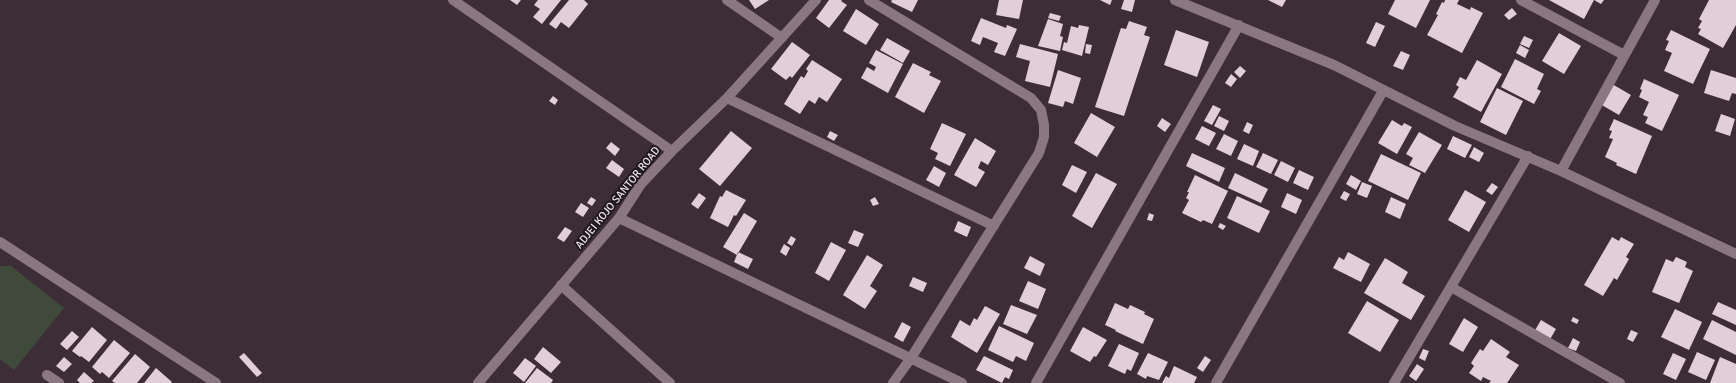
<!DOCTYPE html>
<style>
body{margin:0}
canvas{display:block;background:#3d2d37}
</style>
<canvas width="1736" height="383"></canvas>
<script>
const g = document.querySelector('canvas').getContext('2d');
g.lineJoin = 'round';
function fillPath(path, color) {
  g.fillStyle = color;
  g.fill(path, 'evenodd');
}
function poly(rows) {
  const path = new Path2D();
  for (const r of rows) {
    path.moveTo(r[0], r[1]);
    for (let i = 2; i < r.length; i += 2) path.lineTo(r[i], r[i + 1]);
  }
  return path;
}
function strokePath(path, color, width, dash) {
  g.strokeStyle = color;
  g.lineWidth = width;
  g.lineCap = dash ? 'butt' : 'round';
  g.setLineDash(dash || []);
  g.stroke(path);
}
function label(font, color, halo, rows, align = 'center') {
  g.font = font + ' Signika,sans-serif';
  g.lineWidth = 4;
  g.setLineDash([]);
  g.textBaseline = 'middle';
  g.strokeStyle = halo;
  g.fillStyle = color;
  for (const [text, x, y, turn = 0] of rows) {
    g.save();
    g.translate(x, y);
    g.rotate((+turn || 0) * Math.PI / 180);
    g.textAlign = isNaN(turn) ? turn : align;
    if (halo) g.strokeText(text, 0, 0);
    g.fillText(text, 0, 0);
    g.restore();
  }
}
const green = poly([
 [0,266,11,266,64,308,14,370,0,359]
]);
const building = poly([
 [510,0,521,0,517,5],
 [538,0,561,0,542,24,533,17,540,9,534,5],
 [569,0,584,0,588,4,569,28,561,22,556,29,549,24],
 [749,0,769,0,755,9],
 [829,0,842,0,841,1,847,5,829,28,816,18],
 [892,0,918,0,912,12,891,2],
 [999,0,1023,0,1019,19,996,15],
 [1100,0,1112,0,1110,5],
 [1124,0,1135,0,1132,12,1121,9],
 [1268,0,1286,0,1282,7],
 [1395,0,1430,0,1416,28,1388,14],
 [1445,0,1459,0,1457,4,1470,10,1471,7,1483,13,1462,53,1427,35,1438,15,1436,14,1442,2,1444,3],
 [1549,0,1604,0,1601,4,1594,0,1584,19],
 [1709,0,1736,0,1736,25,1723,48,1698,34,1701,29,1698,28,1702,21,1699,19],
 [1512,8,1517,14,1509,20,1504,15],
 [856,9,879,24,866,45,843,31],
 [1050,13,1061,16,1059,21,1048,18],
 [981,18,1006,28,1007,25,1017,29,1005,56,994,52,998,43,983,37,980,45,971,41],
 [1048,19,1063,24,1060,36,1063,37,1060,51,1038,46],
 [1129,21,1147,27,1144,35,1150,37,1124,116,1095,107,1121,28,1126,29],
 [1376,22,1385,26,1375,47,1366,43],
 [1079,25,1089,27,1082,56,1062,50,1064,42,1067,43,1071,26,1078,28],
 [1176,30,1209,42,1197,77,1164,65],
 [1671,30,1710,49,1693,84,1664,71,1672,53,1665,50,1669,41,1666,40],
 [1559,33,1581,46,1564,74,1542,61],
 [1524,36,1533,40,1529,48,1520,44],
 [887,38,910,51,903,63,880,50],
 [792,42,810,55,792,78,790,76,786,80,771,69],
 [1020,44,1058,54,1050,87,1025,81,1030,61,1016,57],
 [1086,44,1092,45,1090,54,1085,53],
 [1520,45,1529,50,1525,58,1516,53],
 [876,50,903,64,888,93,861,78,867,67,874,71,876,67,869,63],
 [1401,51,1410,55,1403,70,1393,66],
 [1515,59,1544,74,1537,89,1541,91,1534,104,1501,87],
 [812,60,842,79,827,102,819,97,815,104,809,100,800,114,784,104,801,76,804,78,808,71,806,69],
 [1477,60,1502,74,1481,112,1453,97,1459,87,1456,85,1460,77,1466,80],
 [913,63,931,72,929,75,941,81,924,113,895,97],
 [1240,66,1246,71,1240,78,1234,72],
 [1058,70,1081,78,1073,104,1065,101,1063,107,1048,103],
 [1711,70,1736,78,1736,94,1732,93,1729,101,1704,93],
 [1231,74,1237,79,1231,87,1225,83],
 [1644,79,1679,95,1662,131,1645,123,1648,117,1643,115,1649,102,1639,97,1642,90,1640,89],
 [1612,84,1631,95,1619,115,1600,104],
 [1497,88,1523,101,1506,135,1480,122],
 [553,96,558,100,555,105,549,101],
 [1213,105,1221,109,1212,125,1204,121],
 [1091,113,1115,127,1097,157,1074,143],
 [1721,114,1735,119,1730,136,1715,131],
 [1219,116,1229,121,1224,131,1214,126],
 [1162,118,1171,124,1165,132,1157,126],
 [1614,119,1652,136,1636,174,1616,165,1617,163,1605,157,1613,139,1609,138,1612,131,1609,130],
 [1392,120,1402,126,1404,123,1412,127,1397,154,1378,143],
 [1247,122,1253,125,1249,134,1243,131],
 [942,123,966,134,950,166,935,159,938,153,930,149],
 [1202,126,1216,133,1209,146,1195,139],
 [731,131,752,148,720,186,699,169],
 [830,131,838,135,834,141,827,137],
 [1419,132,1442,145,1425,173,1409,165,1413,158,1406,154],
 [1224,134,1238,141,1231,156,1216,149],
 [1453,136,1472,145,1465,158,1447,149],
 [975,138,996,151,988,165,981,161,978,168,985,172,976,187,954,175],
 [611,142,620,149,615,156,606,148],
 [1244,144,1259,151,1253,166,1237,159],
 [1474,147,1484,153,1479,162,1469,157],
 [1192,153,1225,168,1219,182,1186,166],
 [1263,153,1278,160,1271,174,1256,167],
 [1381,154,1421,173,1408,200,1368,181],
 [612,160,624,169,619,177,606,168],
 [1281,161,1295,168,1288,182,1274,175],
 [1072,165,1087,172,1076,193,1062,185],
 [934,166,946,173,939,187,926,180],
 [1299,170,1314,177,1308,190,1293,183],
 [1096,173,1117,184,1092,228,1072,216],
 [1235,173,1268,189,1261,203,1228,188],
 [1195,175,1228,191,1212,224,1203,220,1201,222,1182,213,1189,200,1186,198,1189,192,1187,192],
 [1351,175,1361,181,1356,190,1346,184],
 [1362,182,1372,186,1367,198,1357,194],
 [1492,183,1498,187,1492,195,1486,191],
 [726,190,746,200,736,216,734,215,728,227,710,218,720,196,722,197],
 [1465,190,1486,202,1469,232,1448,220],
 [1344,191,1350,194,1346,201,1340,198],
 [699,193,706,198,698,209,691,204],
 [1287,193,1302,200,1296,214,1281,207],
 [1237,196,1270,211,1259,233,1227,218],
 [591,197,596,200,592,206,587,203],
 [875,197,879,204,873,206,870,200],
 [1391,197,1406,204,1400,219,1385,212],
 [581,203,589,208,583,217,575,212],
 [744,213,757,221,737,255,723,247],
 [1149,213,1154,215,1152,221,1147,220],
 [958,221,971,227,967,237,954,231],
 [1220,223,1226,226,1223,230,1218,227],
 [565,227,572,231,564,242,557,238],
 [854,230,864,234,858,247,848,243],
 [791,236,796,239,792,246,787,243],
 [1612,237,1619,241,1621,237,1634,244,1626,257,1629,259,1617,280,1614,278,1603,296,1584,285],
 [831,242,846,250,829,281,815,273],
 [784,244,790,248,786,256,780,252],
 [738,252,753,259,748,269,734,262],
 [1348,252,1370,264,1361,282,1333,268,1339,257,1344,260],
 [867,255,883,265,870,286,877,291,865,309,843,295],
 [1030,256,1045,264,1040,276,1024,268],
 [1676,257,1687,262,1685,267,1693,271,1679,303,1652,292,1666,259,1673,262],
 [1385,258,1408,272,1402,283,1425,296,1411,320,1364,293],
 [913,277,927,283,923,292,909,286],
 [1028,281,1046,289,1038,309,1019,301],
 [1367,301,1399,320,1380,352,1348,333],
 [1718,302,1736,310,1736,325,1712,314],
 [1115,303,1128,309,1130,305,1145,312,1144,314,1154,319,1143,344,1115,331,1116,330,1105,325],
 [1011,305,1037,315,1027,334,1003,324],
 [985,306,1000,314,977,353,951,337,960,320,970,326,974,318,977,320],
 [1675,309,1702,322,1689,350,1661,337],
 [1573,317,1579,320,1577,324,1571,321],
 [1464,318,1478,327,1463,352,1449,344],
 [1541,320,1556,329,1549,341,1534,332],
 [1712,320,1736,332,1736,355,1703,339],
 [902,322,911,327,903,342,894,337],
 [999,326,1034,343,1026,361,1016,356,1013,362,988,350],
 [92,327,107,340,89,362,81,356,80,357,72,351],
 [1083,327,1107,340,1096,357,1094,356,1090,362,1070,351],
 [1631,330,1638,333,1633,342,1627,339],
 [72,331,79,337,67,350,60,344],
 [1573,338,1580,342,1576,351,1568,348],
 [1491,339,1510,352,1506,357,1519,365,1507,383,1489,383,1491,381,1483,377,1481,381,1469,373,1474,366,1471,363,1480,349,1483,351],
 [114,340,130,353,109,378,102,372,100,374,92,367],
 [1119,344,1139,353,1131,371,1127,369,1125,374,1108,366],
 [543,347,561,362,551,373,534,359],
 [1423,349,1429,351,1425,361,1419,358],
 [1697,352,1715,360,1706,380,1688,372],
 [244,353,262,373,257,377,239,357],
 [1148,353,1168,362,1159,380,1147,376,1146,379,1137,374],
 [1673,353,1686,359,1676,380,1663,374],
 [135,354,150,367,137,383,115,383,112,381],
 [984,356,1013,370,1009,379,1005,377,1002,383,976,370],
 [1205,356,1211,360,1203,372,1197,368],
 [64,357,72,364,64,372,56,366],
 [1720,357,1736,364,1736,383,1710,383],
 [525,358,536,366,524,382,513,373],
 [1417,364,1424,369,1416,381,1409,376],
 [1174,366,1197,377,1194,383,1162,383,1166,376,1169,378],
 [156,368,172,382,171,383,144,383],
 [537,368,553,380,551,383,525,383],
 [84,372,94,381,91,383,80,383,77,380]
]);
const minor = poly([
 [453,0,672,151],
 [727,0,782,38],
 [869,0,1031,98,1041,110,1044,125,1044,137,1039,153,911,358,893,383],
 [1175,0,1334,65,1455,126,1561,171],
 [1521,0,1624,55],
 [1655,0,1561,171,1736,254],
 [727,98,994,226],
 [619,218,962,383],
 [0,242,216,383],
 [561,285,670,383],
 [1451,287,1620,383],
 [47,375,59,383],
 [478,383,619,218,641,184,672,151,727,98,816,0],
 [1036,383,1239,25],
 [1216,383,1383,91],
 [1394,383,1528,156]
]);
const streetNames = [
 ["ADJEI KOJO SANTOR ROAD",618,198,-51]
];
fillPath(green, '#3f4a3a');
fillPath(building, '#e2ced9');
strokePath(minor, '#8a7782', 10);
label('11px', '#f0e5eb', '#1f181c', streetNames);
</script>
